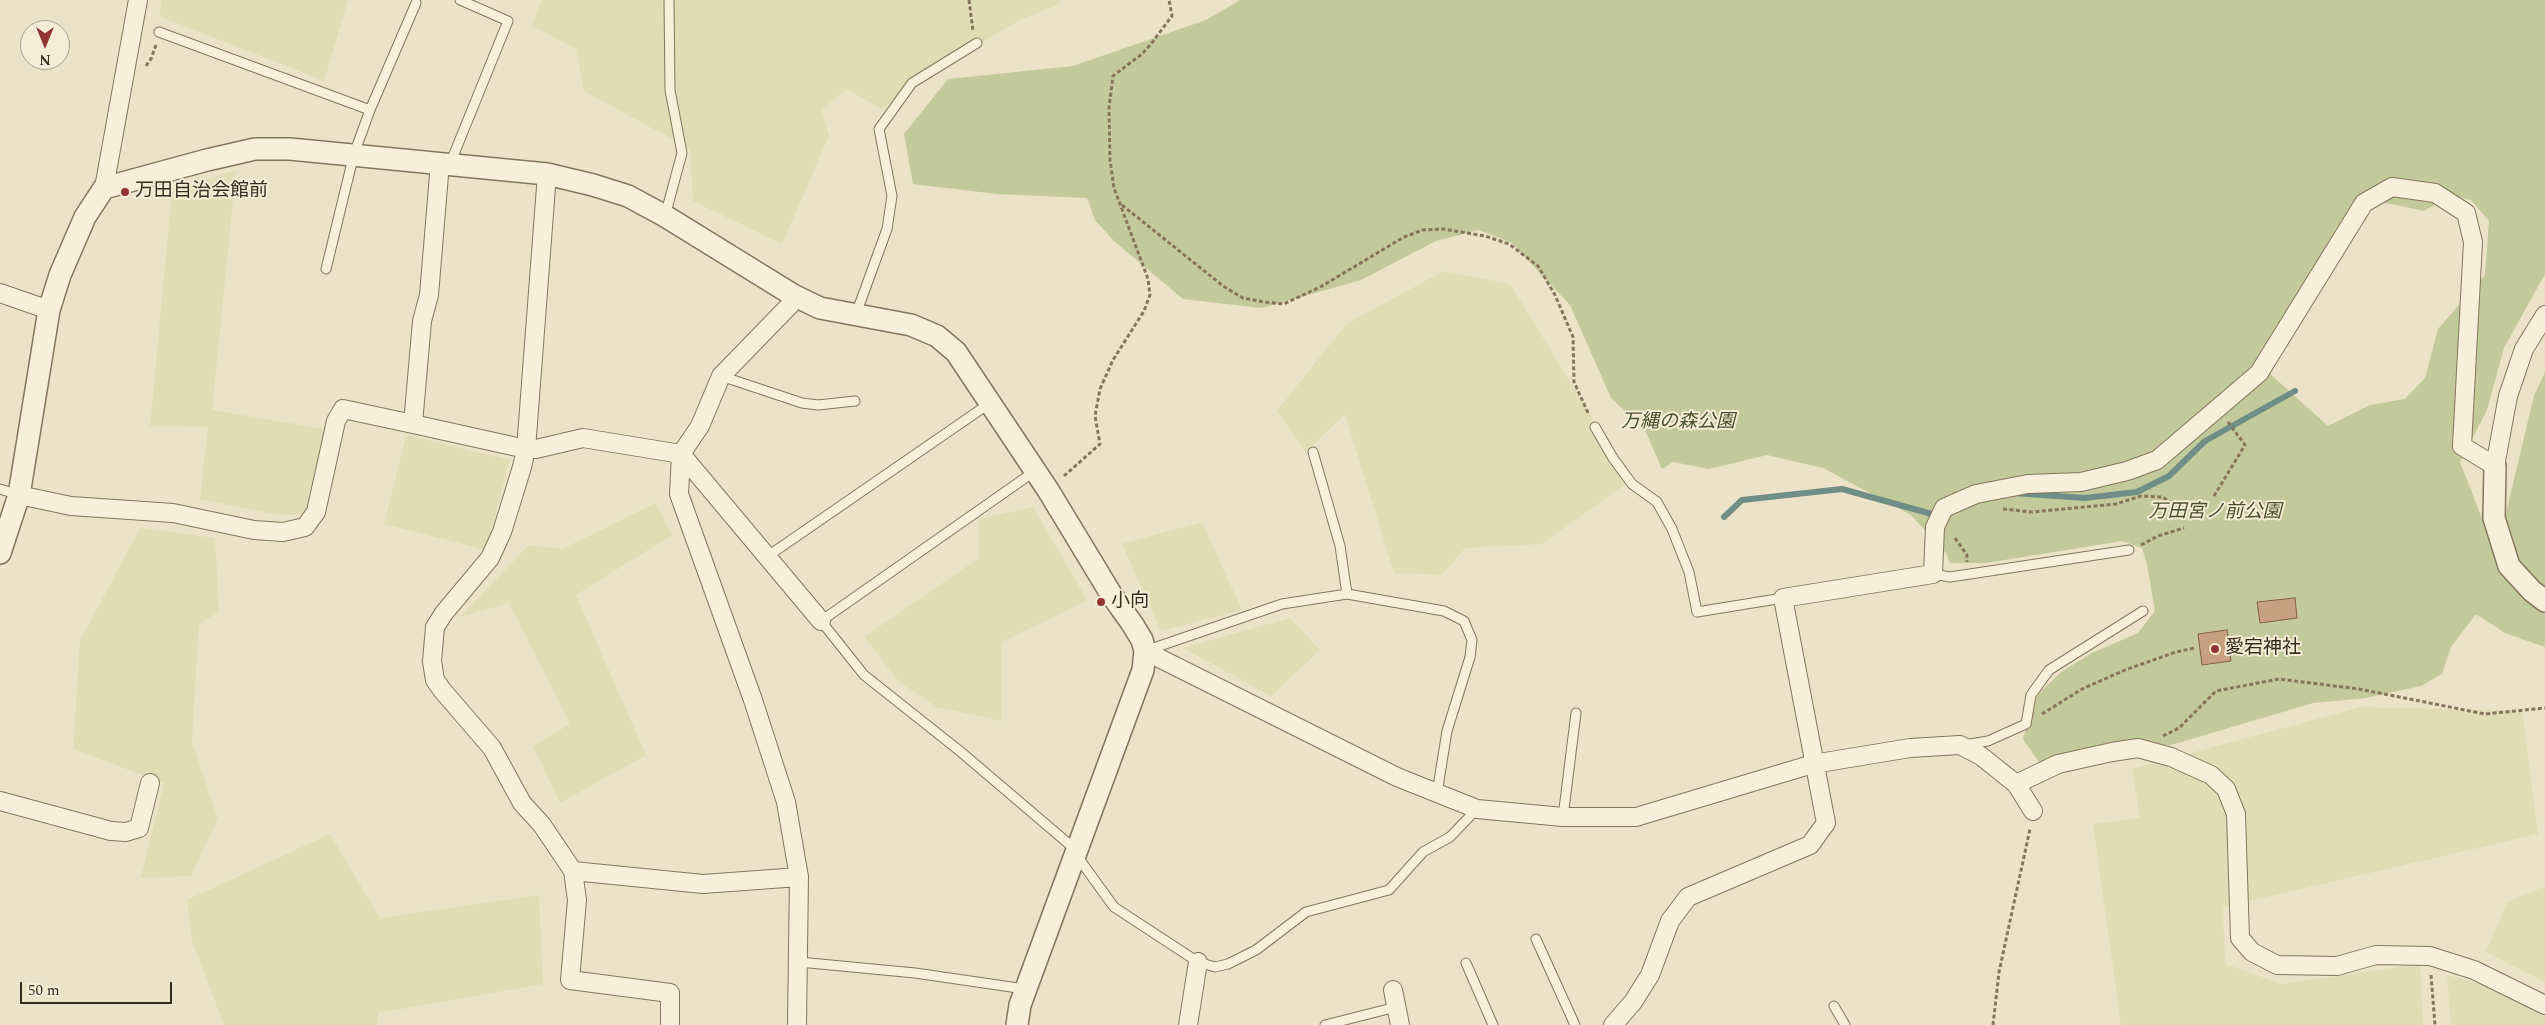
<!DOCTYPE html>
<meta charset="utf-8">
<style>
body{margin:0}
#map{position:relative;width:2545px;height:1025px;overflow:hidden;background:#ece2c7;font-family:Spectral,serif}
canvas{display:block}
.north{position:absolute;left:20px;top:20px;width:50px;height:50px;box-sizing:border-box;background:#f4ecd6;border:1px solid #a89f8d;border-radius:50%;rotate:180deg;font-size:14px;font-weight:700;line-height:20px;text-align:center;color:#372c20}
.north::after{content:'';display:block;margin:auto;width:18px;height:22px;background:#913431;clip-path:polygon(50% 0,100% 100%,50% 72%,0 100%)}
.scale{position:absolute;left:20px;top:982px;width:152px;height:22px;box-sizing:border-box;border:2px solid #372c20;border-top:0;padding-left:6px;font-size:15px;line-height:18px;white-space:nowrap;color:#372c20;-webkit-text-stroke:4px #f4ecd6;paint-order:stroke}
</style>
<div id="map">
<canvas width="2545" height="1025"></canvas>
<div class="north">N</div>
<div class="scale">50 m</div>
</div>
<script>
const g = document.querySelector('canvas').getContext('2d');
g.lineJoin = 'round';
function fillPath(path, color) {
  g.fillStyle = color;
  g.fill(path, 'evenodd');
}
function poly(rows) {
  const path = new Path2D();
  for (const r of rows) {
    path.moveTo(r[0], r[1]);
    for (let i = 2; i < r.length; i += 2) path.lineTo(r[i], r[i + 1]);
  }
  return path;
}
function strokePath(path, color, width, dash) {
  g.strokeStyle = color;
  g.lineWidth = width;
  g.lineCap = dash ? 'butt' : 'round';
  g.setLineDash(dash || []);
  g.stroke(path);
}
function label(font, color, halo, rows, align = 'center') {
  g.font = font + ' Spectral,"Noto Sans JP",serif';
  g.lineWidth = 4;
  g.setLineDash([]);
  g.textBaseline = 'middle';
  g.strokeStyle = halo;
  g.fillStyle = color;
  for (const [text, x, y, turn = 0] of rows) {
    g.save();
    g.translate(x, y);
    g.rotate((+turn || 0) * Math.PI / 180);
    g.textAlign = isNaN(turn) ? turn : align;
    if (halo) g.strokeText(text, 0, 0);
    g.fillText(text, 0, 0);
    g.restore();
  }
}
const farmland = poly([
 [162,0,348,0,324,81,159,16],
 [542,0,1060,0,1060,4,1018,21,945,64,882,109,846,89,822,110,829,136,782,244,693,201,690,149,584,91,576,49,532,26],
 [236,170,212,410,331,430,307,514,278,515,200,499,208,427,150,426,172,191],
 [1444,271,1510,284,1628,476,1623,486,1542,544,1465,548,1442,575,1394,573,1345,414,1306,452,1277,411,1346,324],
 [406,435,510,460,486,550,384,524],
 [656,503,672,535,576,595,646,755,560,803,533,746,570,724,509,603,460,617,529,545,562,549],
 [1033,507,1087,600,1002,642,1002,721,937,707,898,681,864,637,979,558,979,519],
 [1202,522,1242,610,1161,631,1122,544],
 [140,528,215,538,219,612,199,624,192,741,218,819,191,876,141,878,164,783,73,749,80,641],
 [1290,618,1320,650,1271,696,1183,648],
 [2361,707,2522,711,2538,834,2223,907,2225,964,2282,984,2420,964,2423,1025,2121,1025,2093,824,2140,818,2132,769],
 [330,834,380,918,539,895,543,984,378,1013,378,1025,224,1025,192,941,187,900],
 [2545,886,2545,982,2486,952,2507,902],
 [2447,975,2505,991,2545,1009,2545,1025,2451,1025]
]);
const green = poly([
 [1240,0,2545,0,2545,274,2504,348,2487,410,2460,462,2490,539,2505,517,2534,396,2545,372,2545,647,2505,633,2476,614,2451,647,2442,674,2421,686,2366,698,2313,703,2178,743,2107,759,2041,765,2023,739,2032,707,2039,693,2061,672,2092,653,2138,633,2155,611,2147,564,2142,548,2122,541,1986,563,1950,563,1946,553,1911,515,1823,468,1767,455,1709,469,1673,462,1662,469,1645,430,1611,398,1570,305,1512,243,1479,230,1436,241,1361,280,1262,308,1183,299,1115,242,1095,220,1087,198,997,194,913,184,904,134,948,79,1073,66,1206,20],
 [2452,195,2471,200,2489,221,2485,275,2438,329,2425,378,2405,399,2370,405,2328,426,2258,363,2367,199,2424,211]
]);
const stream = poly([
 [2013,493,2085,498,2137,492,2169,476,2205,441,2295,391],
 [1724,517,1742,500,1842,489,1939,516]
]);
const building = poly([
 [2295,598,2297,618,2260,623,2257,602,2295,598],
 [2227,630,2231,661,2202,665,2198,634,2227,630]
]);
const path = poly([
 [969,0,973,31],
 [146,66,151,59,156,45],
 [1122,205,1223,286,1243,298,1264,302,1284,304,1322,286,1404,237,1423,230,1443,229,1485,236,1509,244,1538,266,1555,295,1573,337,1574,382,1589,415],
 [1064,476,1100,444,1095,416,1100,389,1113,360,1144,311,1150,295,1148,279,1114,188,1110,160,1109,108,1113,76,1142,54,1151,44,1172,16,1169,0],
 [2214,496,2245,445,2228,422],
 [2003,509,2032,512,2116,504,2141,496,2162,497,2188,511],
 [1955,538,1967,555,1967,562],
 [2141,545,2158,536,2184,528],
 [2042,714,2082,689,2125,670,2176,652,2195,648],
 [2163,736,2179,728,2216,691,2279,679,2359,689,2485,714,2545,708],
 [2431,975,2435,1025],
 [1993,1025,1999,972,2030,829]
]);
const service = poly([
 [159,32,370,110],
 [450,164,508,21,460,0],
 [665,216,682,153,670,90,669,0],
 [326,269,354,154,370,110,416,3],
 [856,314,887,229,892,196,879,129,912,83,977,43],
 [721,376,802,403,818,405,855,401],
 [1595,427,1613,458,1632,484,1657,502,1672,529,1689,572,1697,612,1783,598],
 [1313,452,1340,546,1347,594],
 [1035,471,821,621,864,675,961,752,1076,850],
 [0,489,19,495],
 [768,556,990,403],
 [1933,574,1950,577,2129,550],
 [1145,651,1282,604,1347,594,1444,611,1464,621,1472,640,1470,657,1447,731,1437,793],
 [1964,745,1988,741,2026,724,2031,695,2049,670,2143,611],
 [1563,817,1576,713],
 [1077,856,1114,907,1198,962,1215,967,1228,964,1256,950,1306,912,1389,890,1423,852,1450,837,1477,809],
 [1536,939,1575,1025],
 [799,962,915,973,1025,989],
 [1466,963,1493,1025],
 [1834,1006,1845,1025],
 [1325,1025,1396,1007]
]);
const minor = poly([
 [440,163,429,295,422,321,413,424,526,449,536,449,583,438,681,454,821,621],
 [547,174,526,449,522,467,502,532,490,558,444,613,435,627,432,661,435,680,442,690,492,748,522,803,542,825,573,871,577,900,570,980,670,993,670,1025],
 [104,188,138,0],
 [0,293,49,310],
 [793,295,790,305,721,376,700,426,681,454,679,494,753,700,786,802,799,877,797,1025],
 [19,495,71,506,173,513,254,530,283,532,305,527,316,512,336,421,343,409,413,424],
 [1145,651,1397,777,1477,809,1563,817,1636,817,1813,764,1910,748,1960,745,1981,756,2016,784,2033,811],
 [2016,784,2058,764,2112,752,2138,748,2171,757,2211,775,2226,789,2236,814,2240,938,2252,952,2277,965,2337,966,2376,955,2430,956,2474,970,2545,1005],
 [0,801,111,831,126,832,139,828,150,783],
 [573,871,703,884,799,877],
 [1393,990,1400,1025],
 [1188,1025,1198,962],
 [1613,1025,1633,1002,1650,975,1670,921,1688,897,1810,845,1826,823,1783,598,1933,574,1935,527,1944,508,1976,494,2028,484,2081,482,2127,471,2157,460,2259,373,2364,203,2392,187,2435,193,2466,213,2473,242,2462,446,2495,466,2508,396,2524,349,2545,315]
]);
const tertiary = poly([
 [2495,466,2494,518,2509,566,2532,591,2545,601],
 [0,553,19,495,49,310,60,275,85,217,104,188,207,160,255,149,290,149,547,174,593,185,628,196,665,216,793,295,820,308,911,325,937,336,956,352,1048,490,1111,594,1133,625,1142,640,1145,651,1143,670,1020,1005,1017,1025]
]);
const markers = [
 [125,192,5,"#913431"],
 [1101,602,5,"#913431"],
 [2215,649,5,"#913431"]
];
const poiNames = [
 ["万田自治会館前",135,192],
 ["小向",1111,602],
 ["愛宕神社",2225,649]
];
const parkNames = [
 ["万縄の森公園",1678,423],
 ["万田宮ノ前公園",2215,513]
];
fillPath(farmland, '#e1dcb5');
fillPath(green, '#c2c99b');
strokePath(stream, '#6f8e87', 6);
fillPath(building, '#c7a07f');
strokePath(building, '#846045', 1);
strokePath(service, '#86755d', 11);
strokePath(minor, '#86755d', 20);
strokePath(tertiary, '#86755d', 24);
strokePath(path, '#86755d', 3, [4, 2.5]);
strokePath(service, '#f7efda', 9);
strokePath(minor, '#f7efda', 18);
strokePath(tertiary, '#f7efda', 21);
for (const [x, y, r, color] of markers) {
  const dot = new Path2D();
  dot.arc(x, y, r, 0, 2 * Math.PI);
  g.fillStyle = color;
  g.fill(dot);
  strokePath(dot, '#f4ecd6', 2);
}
label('19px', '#372c20', '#f4ecd6', poiNames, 'left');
label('italic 19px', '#465228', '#f4ecd6', parkNames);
</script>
